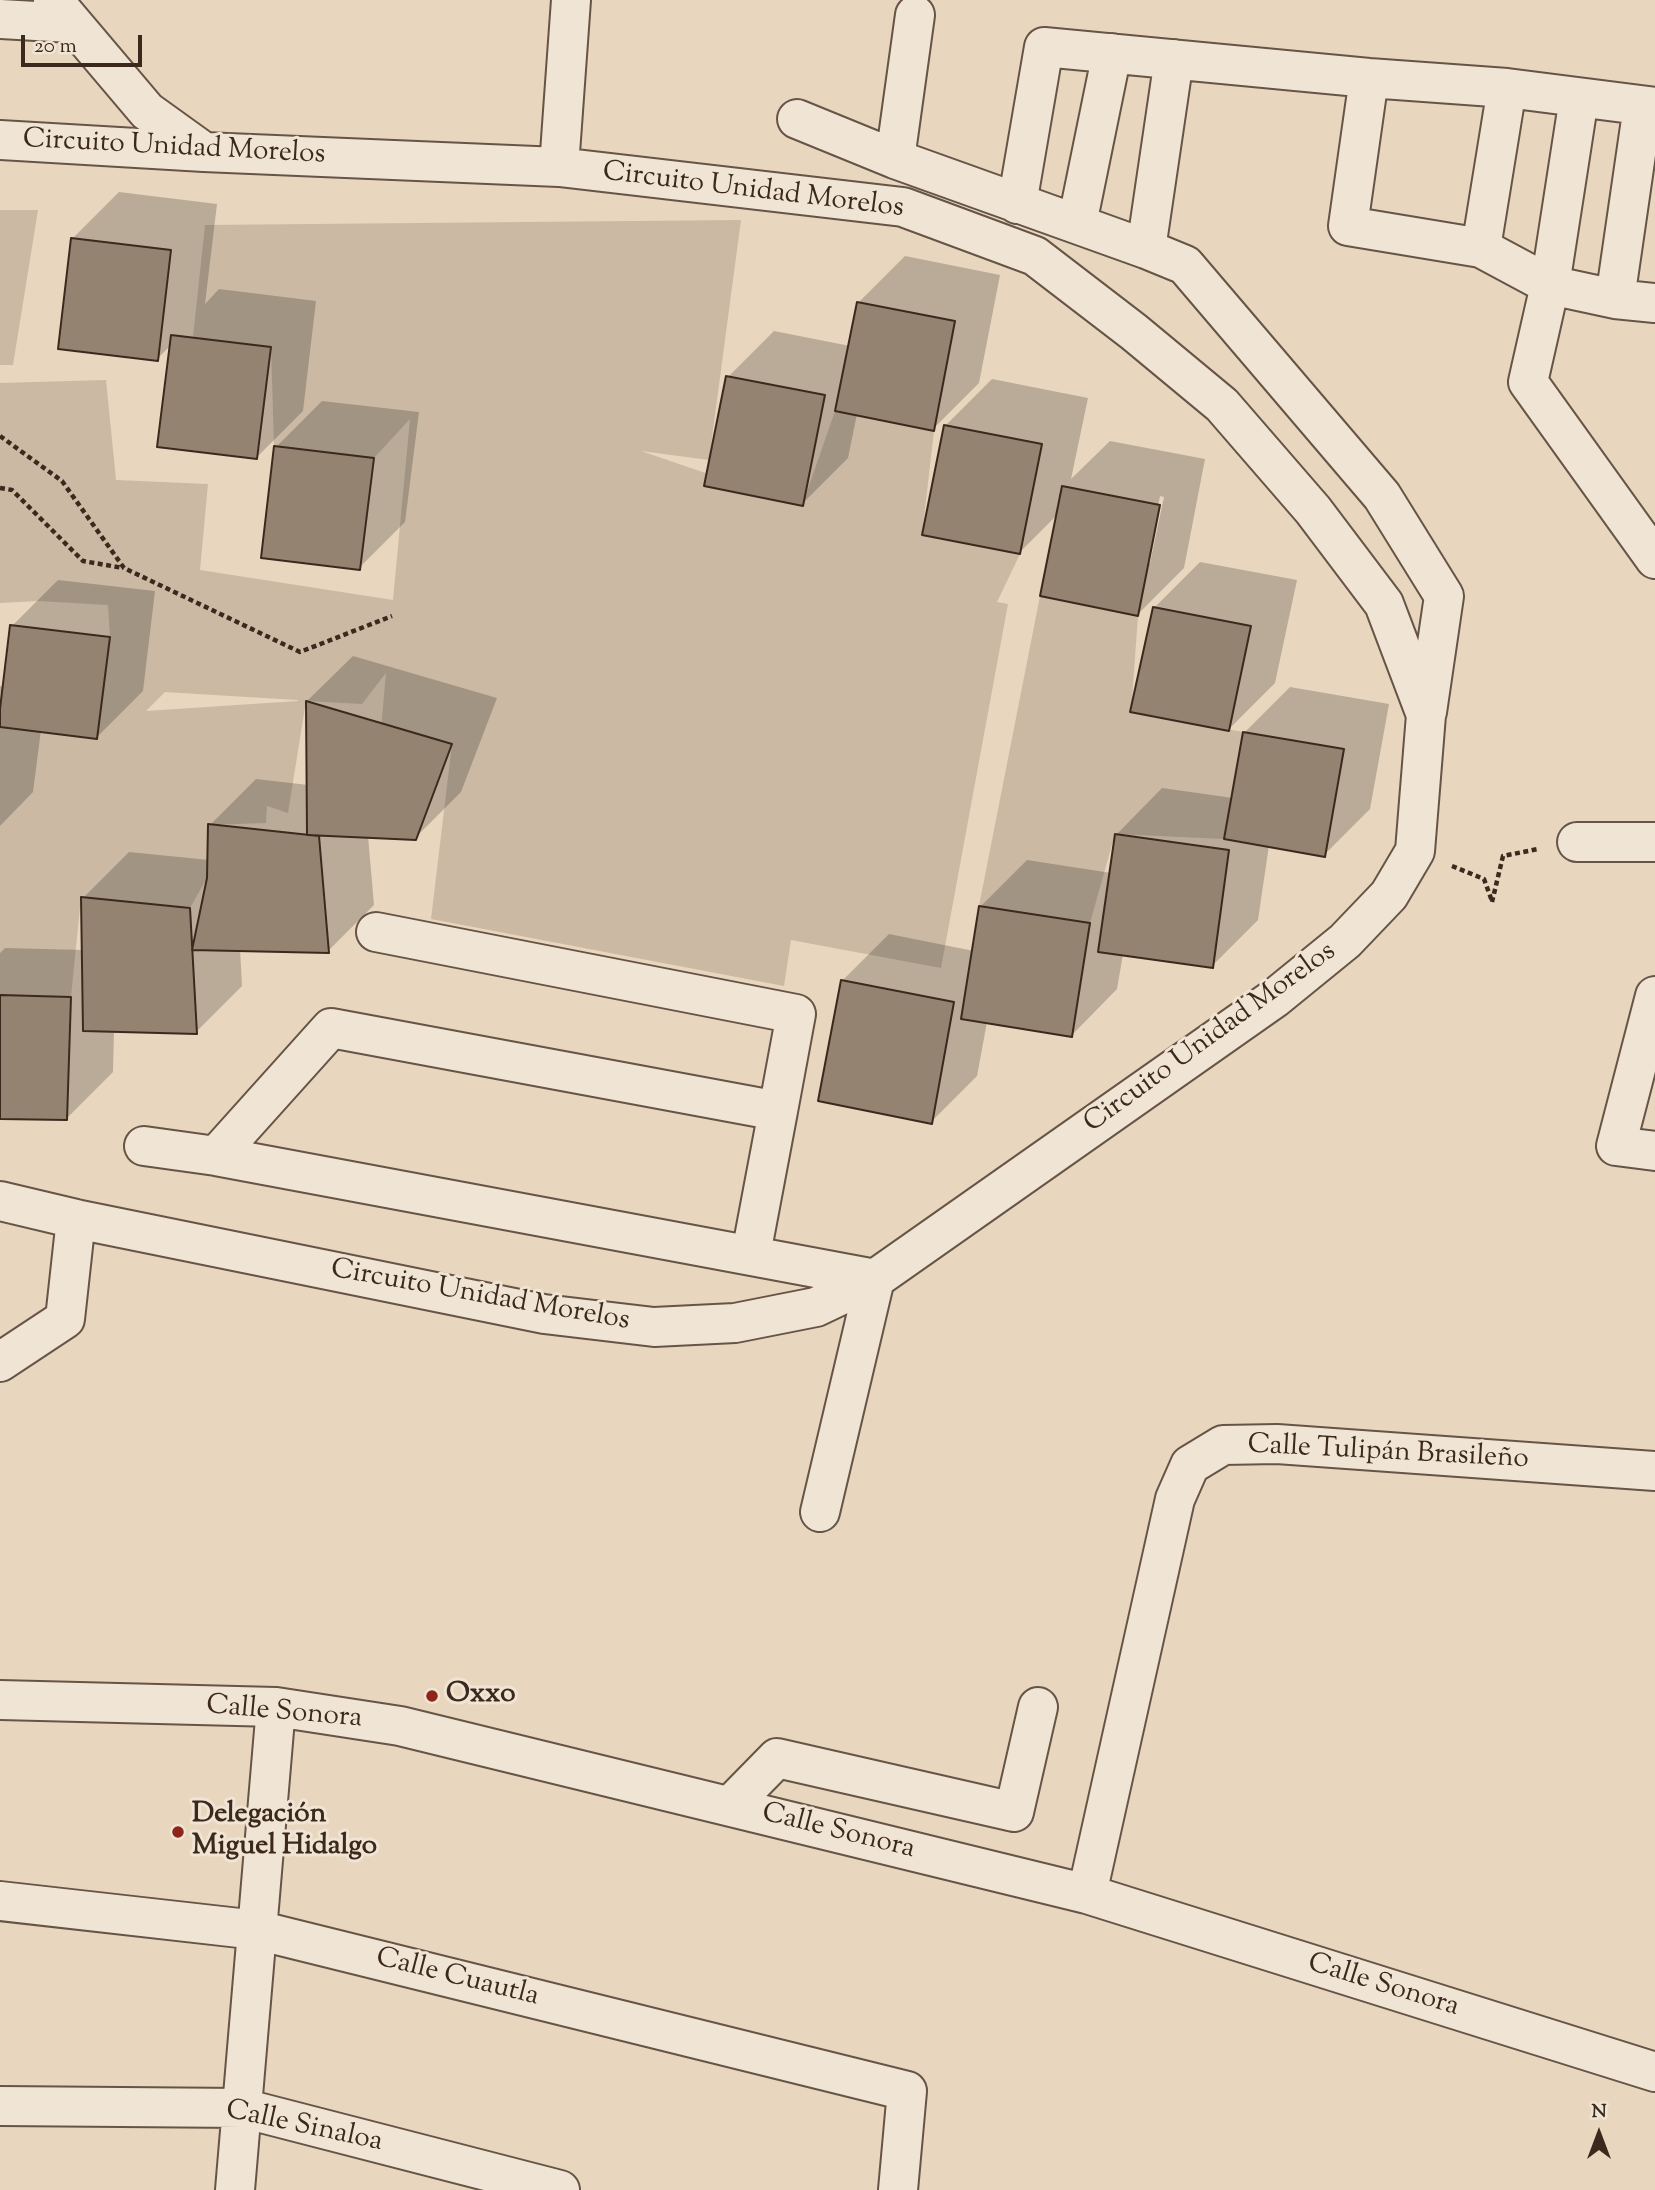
<!DOCTYPE html>
<meta charset="utf-8">
<style>
body{margin:0}
#map{position:relative;width:1655px;height:2190px;overflow:hidden;background:#e8d6be;font-family:"Sorts Mill Goudy",serif}
canvas{display:block}
.north{position:absolute;left:1564px;top:2099px;width:70px;height:70px;-webkit-text-stroke:5px #f0e4d5;paint-order:stroke;rotate:0deg;font-size:19px;font-weight:700;line-height:28px;text-align:center;color:#3b291e}
.north::after{content:'';display:block;margin:auto;width:24px;height:32px;background:#3b291e;clip-path:polygon(50% 0,100% 100%,50% 72%,0 100%)}
.scale{position:absolute;left:21px;top:35px;width:121px;height:32px;box-sizing:border-box;border:4px solid #3b291e;border-top:0;padding-left:9px;font-size:21px;line-height:24px;white-space:nowrap;color:#3b291e;-webkit-text-stroke:5px #f0e4d5;paint-order:stroke}
</style>
<div id="map">
<canvas width="1655" height="2190"></canvas>
<div class="north">N</div>
<div class="scale">20 m</div>
</div>
<script>
const g = document.querySelector('canvas').getContext('2d');
g.lineJoin = 'round';
function fillPath(path, color) {
  g.fillStyle = color;
  g.fill(path, 'evenodd');
}
function poly(rows) {
  const path = new Path2D();
  for (const r of rows) {
    path.moveTo(r[0], r[1]);
    for (let i = 2; i < r.length; i += 2) path.lineTo(r[i], r[i + 1]);
  }
  return path;
}
function strokePath(path, color, width, dash) {
  g.strokeStyle = color;
  g.lineWidth = width;
  g.lineCap = dash ? 'butt' : 'round';
  g.setLineDash(dash || []);
  g.stroke(path);
}
function label(font, color, halo, rows, align = 'center') {
  g.font = font + ' "Sorts Mill Goudy",serif';
  g.lineWidth = 6;
  g.setLineDash([]);
  g.textBaseline = 'middle';
  g.strokeStyle = halo;
  g.fillStyle = color;
  for (const [text, x, y, turn = 0] of rows) {
    g.save();
    g.translate(x, y);
    g.rotate((+turn || 0) * Math.PI / 180);
    g.textAlign = isNaN(turn) ? turn : align;
    if (halo) g.strokeText(text, 0, 0);
    g.fillText(text, 0, 0);
    g.restore();
  }
}
const green = poly([
 [0,210,38,210,13,365,0,365],
 [741,220,709,460,641,451,802,506,835,411,934,431,922,535,1020,554,997,602,1008,604,941,968,791,940,784,986,431,919,452,744,381,729,386,673,362,704,306,701,288,813,267,806,266,823,208,825,207,878,190,908,81,897,71,997,0,995,0,727,97,738,110,637,108,605,38,601,0,603,0,383,106,380,116,480,208,484,200,570,393,600,410,419,374,458,274,446,271,347,193,337,205,225],
 [165,692,297,700,298,701,146,711],
 [1040,596,1138,616,1131,712,1243,732,1224,839,1115,834,1090,923,979,906]
]);
const shadow = poly([
 [119,192,217,204,205,304,219,289,316,301,303,411,257,457,172,344,157,359,73,238],
 [905,256,1000,275,979,383,933,429,857,414,848,458,802,504,728,377,774,331,850,346,859,302],
 [992,379,1088,398,1071,479,1110,441,1205,459,1184,568,1138,614,1058,514,1020,552,946,425],
 [1160,496,1164,497,1150,563,1147,563],
 [322,401,419,412,405,522,359,568,276,447],
 [1200,562,1297,580,1275,683,1229,729,1154,608],
 [58,580,155,591,143,691,97,737,41,730,33,792,0,826,0,686,5,687,12,626],
 [353,656,497,698,461,792,415,838,368,836,374,905,328,951,240,949,242,986,196,1032,114,1030,113,1072,67,1118,0,1117,0,953,5,948,83,950,83,898,129,852,209,860,210,825,256,779,308,785,307,701],
 [1290,687,1389,704,1370,809,1324,855,1269,845,1258,920,1212,966,1123,954,1117,989,1071,1036,987,1022,977,1076,931,1122,843,980,889,934,974,951,981,906,1027,860,1111,873,1116,835,1162,788,1233,798,1244,733]
]);
const building = poly([
 [71,238,171,250,158,361,58,349,71,238],
 [857,302,955,321,934,431,835,411,857,302],
 [171,335,271,347,257,459,157,447,171,335],
 [726,376,825,395,803,506,704,486,726,376],
 [944,425,1042,444,1020,554,922,535,944,425],
 [274,446,374,458,360,570,261,558,274,446],
 [1062,486,1160,505,1138,616,1040,596,1062,486],
 [1153,607,1251,626,1229,731,1130,712,1153,607],
 [10,625,110,637,97,739,0,727,0,709,10,625],
 [306,701,452,744,416,840,307,835,306,701],
 [1243,732,1344,749,1325,857,1224,839,1243,732],
 [208,824,319,836,329,953,192,950,207,878,208,824],
 [1115,834,1229,850,1213,968,1098,952,1115,834],
 [81,897,190,908,197,1034,83,1031,81,897],
 [979,906,1090,923,1072,1037,961,1019,979,906],
 [841,980,954,1002,932,1124,818,1101,841,980],
 [0,995,71,997,67,1120,0,1119,0,995]
]);
const path = poly([
 [0,436,62,481,124,568,300,652,392,616],
 [0,488,12,490,83,561,123,568],
 [1452,866,1484,879,1492,901],
 [1492,902,1503,856,1538,849]
]);
const minor = poly([
 [53,0,147,111,204,152],
 [0,19,71,23],
 [1369,78,1348,226,1481,248,1550,285,1615,299,1655,303],
 [1579,98,1550,285,1528,382,1655,559],
 [797,119,895,159,1146,249,1185,265,1382,496,1444,596,1427,712],
 [0,140,204,152,559,167,903,207,1035,256,1134,332,1222,405,1313,510,1384,604,1426,715,1415,851,1389,895,1345,941,1275,998,875,1279,816,1307,735,1323,654,1327,544,1314,76,1219,0,1201],
 [895,159,915,15],
 [559,167,571,0],
 [1017,204,1044,47,1369,78,1507,88,1655,107],
 [1077,224,1112,53],
 [1481,248,1507,88],
 [1146,249,1174,59],
 [1615,299,1643,106],
 [1577,842,1655,842],
 [376,932,796,1014,778,1111],
 [1655,996,1616,1146,1655,1151],
 [144,1146,216,1156,875,1279,820,1512],
 [216,1156,331,1028,778,1111,751,1254],
 [0,1362,65,1319,76,1219],
 [0,1700,276,1707,400,1726,1087,1894,1655,2072],
 [730,1806,777,1758,1014,1812,1038,1707],
 [1087,1894,1175,1499,1190,1465,1223,1445,1277,1444,1655,1471],
 [0,1901,257,1930,907,2091,898,2190],
 [0,2106,242,2108,560,2190],
 [235,2190,276,1707]
]);
const markers = [
 [432,1696,7,"#8f2418"],
 [178,1832,7,"#8f2418"]
];
const streetNames = [
 ["Circuito Unidad Morelos",174,149,3],
 ["Circuito Unidad Morelos",753,192,7],
 ["Circuito Unidad Morelos",1211,1039,-36],
 ["Circuito Unidad Morelos",480,1297,10],
 ["Calle Tulipán Brasileño",1388,1454,3],
 ["Calle Sonora",284,1714,5],
 ["Calle Sonora",838,1833,14],
 ["Calle Cuautla",457,1979,14],
 ["Calle Sonora",1383,1987,17],
 ["Calle Sinaloa",304,2128,12]
];
const poiNames = [
 ["Oxxo",446,1696],
 ["Delegación",192,1816],
 ["Miguel Hidalgo",192,1848]
];
fillPath(green, '#cbb9a3');
fillPath(shadow, '#0003');
fillPath(building, '#958371');
strokePath(building, '#3b291e', 2);
strokePath(minor, '#665446', 42);
strokePath(path, '#3b291e', 4.5, [5, 3.5]);
strokePath(minor, '#f0e4d5', 38);
for (const [x, y, r, color] of markers) {
  const dot = new Path2D();
  dot.arc(x, y, r, 0, 2 * Math.PI);
  g.fillStyle = color;
  g.fill(dot);
  strokePath(dot, '#f0e4d5', 2.5);
}
label('28px', '#3b291e', '#f0e4d5', streetNames);
label('bold 28px', '#3b291e', '#f0e4d5', poiNames, 'left');
</script>
